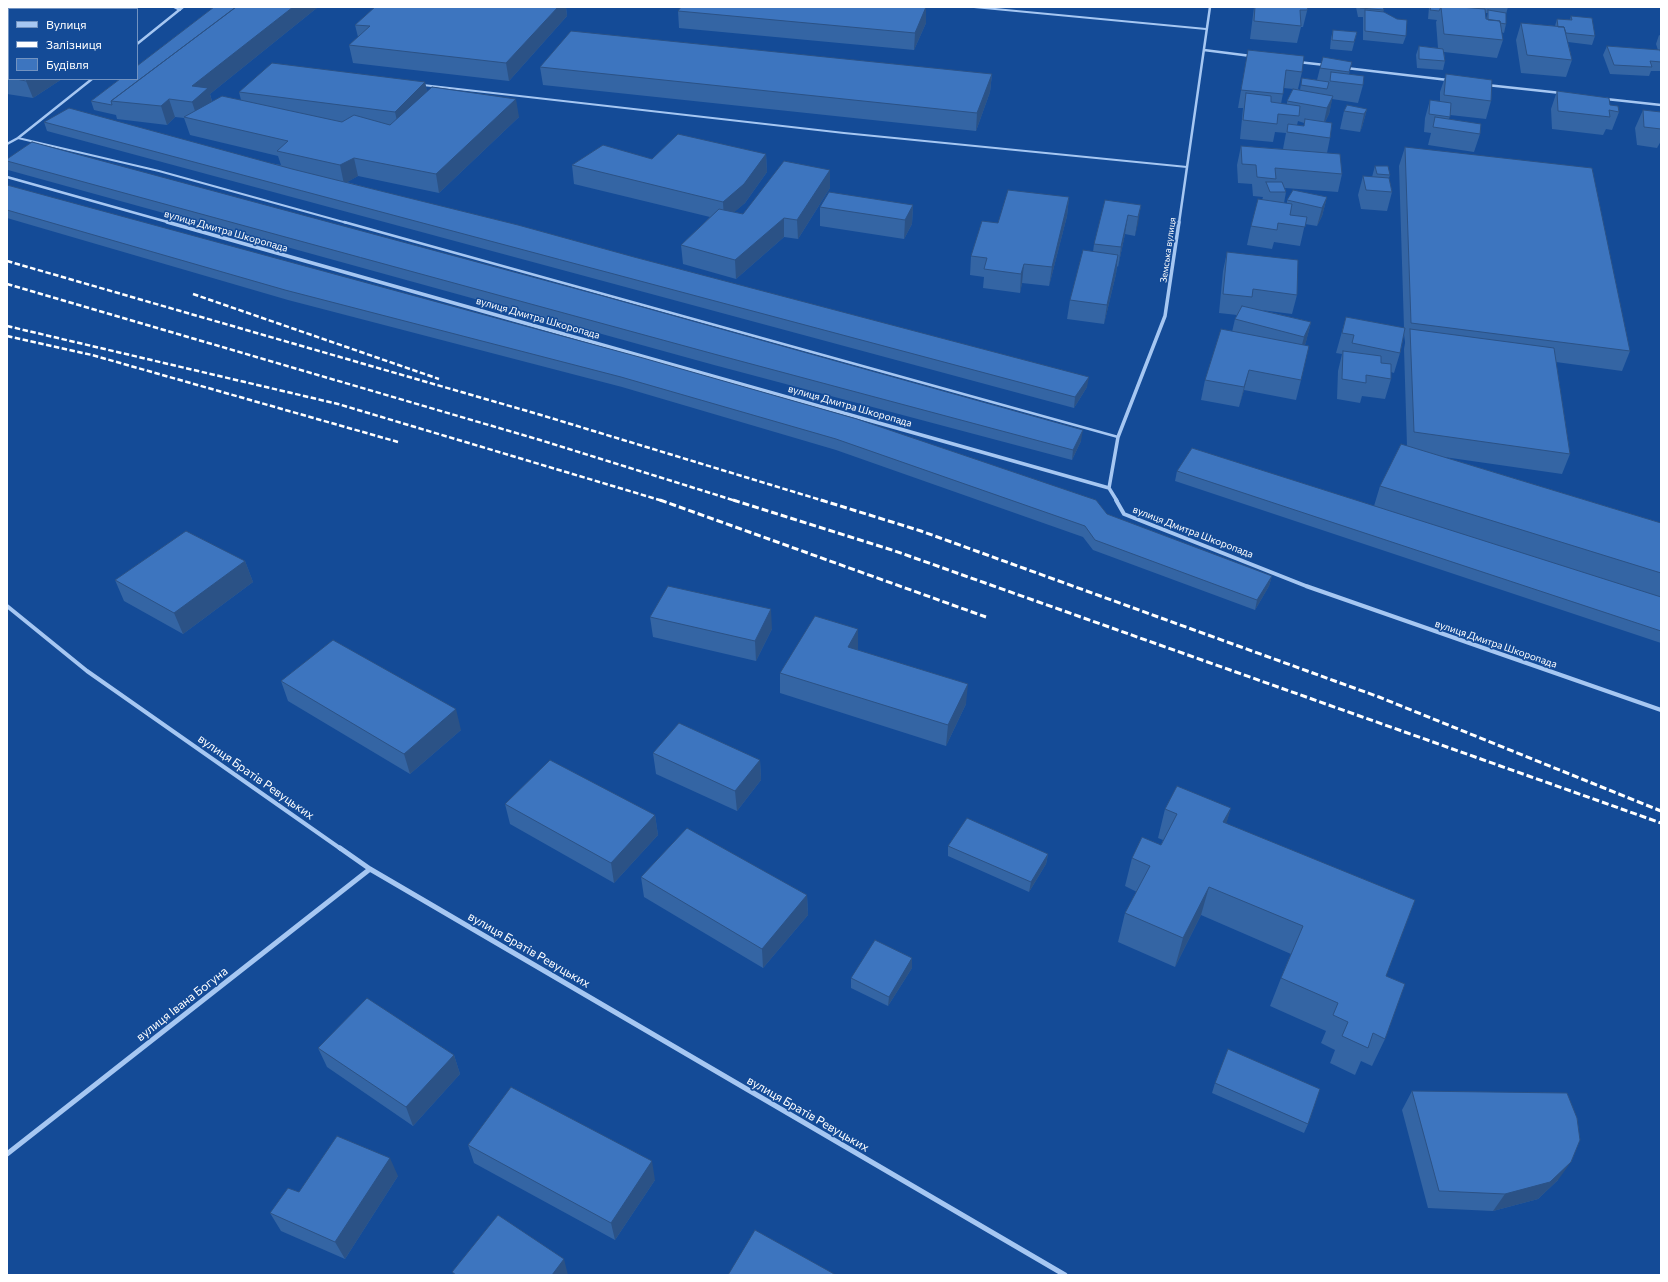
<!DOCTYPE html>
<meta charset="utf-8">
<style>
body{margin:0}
#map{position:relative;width:1668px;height:1282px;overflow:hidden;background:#144b97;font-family:Commissioner,sans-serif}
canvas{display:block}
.frame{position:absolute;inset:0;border:8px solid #fff;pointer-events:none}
.legend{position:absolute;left:8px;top:8px;width:130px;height:72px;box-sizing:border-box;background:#144b97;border:1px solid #7293c1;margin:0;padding:5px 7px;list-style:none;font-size:12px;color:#fff}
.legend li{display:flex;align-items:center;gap:8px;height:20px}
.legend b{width:20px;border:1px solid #7293c1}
</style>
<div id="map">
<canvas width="1668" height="1282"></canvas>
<div class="frame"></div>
<ul class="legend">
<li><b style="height:5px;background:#a6c7f2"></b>Вулиця</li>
<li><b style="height:5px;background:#fff"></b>Залізниця</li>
<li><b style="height:11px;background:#3d75bf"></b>Будівля</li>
</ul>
</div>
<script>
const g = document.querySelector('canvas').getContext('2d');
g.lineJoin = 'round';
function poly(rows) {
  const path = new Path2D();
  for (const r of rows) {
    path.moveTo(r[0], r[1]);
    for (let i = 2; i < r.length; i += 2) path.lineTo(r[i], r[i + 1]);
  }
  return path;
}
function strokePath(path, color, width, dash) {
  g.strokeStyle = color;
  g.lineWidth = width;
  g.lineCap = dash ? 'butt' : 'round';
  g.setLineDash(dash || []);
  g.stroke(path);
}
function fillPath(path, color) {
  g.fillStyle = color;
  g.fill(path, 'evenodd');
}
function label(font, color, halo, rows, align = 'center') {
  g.font = font + ' Commissioner,sans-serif';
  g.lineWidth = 3;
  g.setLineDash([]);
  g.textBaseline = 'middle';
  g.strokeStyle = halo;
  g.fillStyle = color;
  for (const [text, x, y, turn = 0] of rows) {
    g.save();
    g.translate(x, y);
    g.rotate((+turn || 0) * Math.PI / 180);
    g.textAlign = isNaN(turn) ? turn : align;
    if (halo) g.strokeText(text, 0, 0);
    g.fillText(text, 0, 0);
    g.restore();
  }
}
const laneFar1 = poly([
 [174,7,180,10],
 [974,7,1206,29],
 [423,85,844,133,1187,167],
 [18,138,159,171,347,223]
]);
const lane = poly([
 [344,222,1118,437]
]);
const streetFar3 = poly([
 [137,44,183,7],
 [1204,50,1251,56],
 [1298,62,1325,65],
 [1346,68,1448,80],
 [1487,85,1561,93],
 [1606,99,1661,105],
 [7,144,18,138,92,79],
 [7,177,171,223],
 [1179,223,1210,7]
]);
const streetFar2 = poly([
 [167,222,1109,488,1117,501],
 [1109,488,1118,437,1165,316,1179,222]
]);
const streetFar1 = poly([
 [1116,500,1124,514,1306,586,1661,710],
 [7,606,87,671,341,849]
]);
const street = poly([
 [340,848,370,869,1065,1275],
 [7,1154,370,869]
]);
const railFar1 = poly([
 [7,261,541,415,824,501],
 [7,284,540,440,736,501],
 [193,294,439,379],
 [7,326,338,404,663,501],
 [7,336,92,355,398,442]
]);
const rail = poly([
 [660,500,986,617],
 [733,500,895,551,1661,823],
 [821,500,921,531,1379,697,1661,811]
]);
const wall = poly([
 [214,7,318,7,210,94,212,101,241,100,239,92,425,82,427,92,519,117,439,193,358,176,347,182,1087,387,1074,408,47,131,44,122,281,165,278,156,190,135,184,118,175,117,167,125,117,119,116,115,94,110,91,101],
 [375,7,566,7,567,16,509,81,353,63,349,45,358,37,355,25],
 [1254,7,1308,7,1303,27,1301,27,1297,43,1250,39],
 [1356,7,1383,7,1384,10,1383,12,1406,36,1403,44,1363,40,1363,17,1358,17],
 [1429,7,1465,7,1480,9,1480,7,1508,7,1506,14,1506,24,1504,33,1501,32,1503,40,1497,58,1444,52,1445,61,1443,70,1417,68,1416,55,1419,46,1438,48,1436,22,1437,20,1428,19],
 [1485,13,1488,13,1486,19],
 [678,11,926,23,914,50,679,28],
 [1571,16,1595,36,1592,45,1568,42,1572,60,1566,77,1521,73,1516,40,1521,23,1555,26,1557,19,1570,20],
 [9,20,9,42,7,42,7,21],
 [1333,30,1357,32,1352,51,1330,49,1331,38],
 [1659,35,1661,36,1661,71,1651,71,1649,76,1610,74,1603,55,1607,46,1658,50,1656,44],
 [1248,50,1302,72,1298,89,1300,90,1302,78,1317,80,1320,68,1352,62,1349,74,1363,85,1358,103,1332,99,1329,114,1325,122,1330,138,1327,153,1342,174,1338,192,1285,188,1286,192,1284,203,1287,204,1287,200,1327,197,1322,216,1317,226,1305,224,1300,246,1274,242,1272,249,1247,245,1251,226,1262,200,1263,197,1253,196,1252,184,1238,183,1237,165,1241,146,1283,149,1286,133,1275,132,1273,142,1240,139,1243,108,1238,108],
 [1284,88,1293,89,1287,101,1287,104,1281,104],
 [1298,121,1304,123,1304,126,1297,125],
 [9,58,9,79,62,79,33,98,7,94,7,60],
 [540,67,992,74,990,92,976,131,543,85],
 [1446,74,1491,101,1486,119,1450,115,1449,119,1480,134,1474,152,1428,145,1431,133,1424,132,1425,118,1430,100,1440,101,1440,92],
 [1557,91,1610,105,1619,112,1612,130,1606,129,1603,135,1552,129,1551,109],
 [1367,109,1362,127,1360,132,1340,129,1344,111],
 [1643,110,1661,112,1661,141,1657,148,1637,145,1635,128],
 [1405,147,1630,351,1622,371,1556,362,1570,454,1562,474,1444,457,1661,523,1661,597,1500,546,1661,597,1661,643,1175,481,1177,471,1374,506,1380,486,1407,446,1404,349,1405,343,1405,342,1404,334,1400,353,1394,373,1391,372,1391,379,1385,399,1362,396,1360,403,1337,399,1338,371,1342,354,1336,353,1346,317,1404,328,1399,166],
 [766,154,767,172,745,203,734,212,743,214,830,188,798,239,784,237,736,279,683,264,681,245,710,217,574,184,572,165,652,159],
 [7,159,1081,441,1072,460,714,365,8,170,7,167],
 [1375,166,1390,175,1389,178,1392,192,1387,211,1361,209,1358,195,1363,176,1372,177],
 [7,185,1107,514,1272,576,1269,586,1255,610,1093,550,1083,537,836,450,622,387,288,300,7,218],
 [1069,197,1067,216,1049,286,1022,283,1020,293,983,288,984,277,970,275,971,256,998,223],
 [913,205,912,224,904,239,820,226,820,207],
 [1141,205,1135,236,1125,234,1118,267,1117,266,1116,274,1104,324,1067,319,1070,300,1093,252,1094,244],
 [1227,252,1297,295,1292,314,1261,310,1311,322,1305,345,1301,380,1296,400,1244,390,1239,407,1201,400,1205,380,1232,332,1235,319,1237,315,1219,313,1223,271],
 [245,561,253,582,183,634,124,601,115,580],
 [650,617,772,629,756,661,653,637],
 [858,629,858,650,966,704,946,746,780,693,780,673],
 [281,681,461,730,410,774,288,701],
 [653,753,760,760,761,780,737,811,656,774],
 [505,804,655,815,658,835,614,883,510,824],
 [1231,808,1226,823,1386,976,1385,1039,1372,1066,1361,1061,1355,1075,1330,1063,1335,1050,1321,1043,1326,1031,1270,1006,1281,978,1291,954,1201,915,1175,967,1118,942,1125,913,1137,892,1125,886,1132,858,1161,845,1163,840,1158,838,1165,809],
 [948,846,1048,854,1046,864,1029,892,948,856],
 [641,877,807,895,808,915,763,968,644,897],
 [912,968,888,1006,851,988,851,978],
 [318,1048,454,1055,460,1074,413,1126,327,1067],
 [1215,1083,1308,1124,1304,1133,1212,1093],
 [1412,1091,1558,1180,1538,1199,1493,1211,1428,1208,1402,1110],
 [468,1145,655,1180,615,1240,474,1163],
 [398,1176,345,1259,281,1231,270,1213,299,1192]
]);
const shadedWall = poly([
 [293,7,318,7,210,94,213,106,198,120,192,102,192,86],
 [558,7,566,7,567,16,509,81,506,63],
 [926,7,926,23,914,50,915,33],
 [992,74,990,92,976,131,977,113],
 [28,79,62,79,33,98,26,81],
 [425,82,429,100,399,130,395,112],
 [1333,96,1329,114,1323,126,1327,108],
 [169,99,175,117,167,125,161,106],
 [516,99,519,117,439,193,436,174],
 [1367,109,1362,127,1360,132,1364,114],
 [766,154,767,172,745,203,724,221,723,202],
 [354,158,358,176,344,184,340,165],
 [830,170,830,188,798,239,797,220],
 [1069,197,1067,216,1049,286,1052,267],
 [1327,197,1322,216,1317,226,1322,208],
 [913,205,912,224,904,239,905,220],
 [1141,205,1138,224,1135,236,1138,217],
 [1128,215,1125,234,1118,267,1121,247],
 [784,218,784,237,736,279,735,260],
 [1118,255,1116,274,1104,324,1107,305],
 [1024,264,1022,283,1020,293,1021,274],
 [1311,322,1306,342,1299,356,1304,337],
 [1249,370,1244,390,1239,407,1244,387],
 [1089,377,1087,387,1074,408,1075,397],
 [1083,430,1081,441,1072,460,1073,450],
 [245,561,253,582,183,634,174,613],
 [1272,576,1269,586,1255,610,1257,600],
 [771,609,772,629,756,661,755,641],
 [858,629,858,649,847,668,848,647],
 [968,684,966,704,946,746,948,725],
 [456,709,461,730,410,774,404,754],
 [760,760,761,780,737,811,735,791],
 [1231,808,1222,837,1223,822],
 [655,815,658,835,614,883,611,863],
 [1048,854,1046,864,1029,892,1031,882],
 [1209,887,1201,915,1175,967,1183,938],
 [807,895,808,915,763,968,762,949],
 [912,958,912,968,888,1006,889,997],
 [454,1055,460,1074,413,1126,406,1107],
 [390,1158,398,1176,345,1259,335,1242],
 [652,1161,655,1180,615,1240,611,1223],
 [1571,1162,1558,1180,1538,1199,1493,1211,1505,1194],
 [564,1259,568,1275,552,1275]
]);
const building = poly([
 [214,7,236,7,111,101,112,105,91,101,120,79,137,79,137,66,214,7],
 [236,7,293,7,192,86,208,88,192,102,169,99,161,106,111,101,236,7],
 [375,7,558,7,506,63,349,45,370,26,355,25,375,7],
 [681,7,926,7,915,33,678,11,681,7],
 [1255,7,1308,7,1307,10,1300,10,1301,26,1254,21,1255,7],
 [1360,7,1383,7,1384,10,1360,8,1360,7],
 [1431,7,1441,7,1439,11,1430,10,1431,7],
 [1441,7,1460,7,1485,9,1486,19,1500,21,1503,40,1444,34,1441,7],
 [67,8,76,9,66,9,67,8],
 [1365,10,1384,12,1397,19,1407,20,1406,36,1365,31,1365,10],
 [1488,10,1506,13,1506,24,1500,23,1500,21,1488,20,1488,10],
 [1571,16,1592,18,1595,36,1566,33,1564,27,1558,27,1557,19,1572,20,1571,16],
 [9,20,9,26,7,26,7,21,9,20],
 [1521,23,1564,27,1572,60,1527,55,1521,23],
 [1333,30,1357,32,1354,42,1332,40,1333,30],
 [571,31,992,74,977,113,540,67,571,31],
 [1419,46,1443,49,1445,61,1419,59,1419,46],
 [1607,46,1660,50,1661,54,1661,62,1650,61,1652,67,1614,65,1607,46],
 [1248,50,1304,56,1302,72,1286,70,1283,94,1241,90,1248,50],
 [1323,57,1352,62,1349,72,1320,68,1323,57],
 [9,58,9,78,7,77,7,68,8,67,7,67,7,60,9,58],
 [272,63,425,82,395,112,239,92,272,63],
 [1331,72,1364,76,1363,85,1330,81,1331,72],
 [1446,74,1492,80,1491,101,1444,95,1446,74],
 [1302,78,1329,82,1327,89,1301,85,1302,78],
 [16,79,28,79,26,81,16,79],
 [432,87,516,99,436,174,354,158,340,165,277,151,288,141,184,117,222,96,342,122,354,115,390,125,432,87],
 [1293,89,1333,96,1327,108,1287,101,1293,89],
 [1557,91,1609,98,1610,105,1618,106,1619,112,1609,110,1610,117,1558,111,1557,91],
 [1246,93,1271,96,1271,102,1300,106,1299,116,1278,114,1277,124,1243,120,1246,93],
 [1430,100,1451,103,1450,117,1429,114,1430,100],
 [1347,105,1367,109,1364,114,1344,111,1347,105],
 [69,108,292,169,518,225,634,257,1089,377,1075,397,44,122,69,108],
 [1643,110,1661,112,1661,129,1644,127,1643,110],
 [1435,117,1481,124,1480,134,1433,127,1435,117],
 [1305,119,1332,123,1330,138,1287,132,1288,124,1304,126,1305,119],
 [678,134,766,154,744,184,723,202,572,165,603,145,652,159,678,134],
 [32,142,603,296,1083,430,1073,450,714,354,7,161,7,159,32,142],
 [1241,146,1340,154,1342,174,1275,168,1276,179,1257,177,1256,165,1242,164,1241,146],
 [1405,147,1592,168,1630,351,1411,323,1405,147],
 [784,161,830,170,797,220,784,218,735,260,681,245,719,209,743,214,784,161],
 [1375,166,1388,166,1390,175,1377,174,1375,166],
 [1363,176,1389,178,1392,192,1366,190,1363,176],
 [1266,182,1282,182,1286,192,1270,192,1266,182],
 [7,185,643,358,857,419,1096,500,1107,514,1272,576,1257,600,1095,540,1085,526,836,439,621,377,285,290,7,210,7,185],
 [1008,190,1069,197,1052,267,1024,264,1021,274,984,269,987,258,971,256,982,221,998,223,1008,190],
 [1293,190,1327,197,1322,208,1287,200,1293,190],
 [829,192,913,205,905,220,820,207,829,192],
 [1258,199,1292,204,1290,215,1307,217,1305,227,1278,223,1277,230,1251,226,1258,199],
 [1105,200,1141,205,1138,217,1128,215,1121,247,1094,244,1105,200],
 [1083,250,1118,255,1107,305,1070,300,1083,250],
 [1227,252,1298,260,1297,295,1253,289,1252,297,1223,294,1227,252],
 [1242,306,1311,322,1304,337,1235,319,1242,306],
 [1346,317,1405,328,1400,353,1352,343,1354,335,1342,333,1346,317],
 [1221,329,1309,346,1301,380,1249,370,1244,387,1205,380,1221,329],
 [1410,329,1554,348,1570,454,1414,432,1410,329],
 [1343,351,1381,356,1381,363,1391,364,1391,379,1366,375,1366,383,1342,379,1343,351],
 [1401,444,1661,523,1661,573,1380,486,1401,444],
 [1192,448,1661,597,1661,631,1177,471,1192,448],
 [186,531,245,561,174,613,115,580,186,531],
 [668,586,771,609,755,641,650,617,668,586],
 [815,616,858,629,848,647,968,684,948,725,780,673,815,616],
 [333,640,456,709,404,754,281,681,333,640],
 [679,723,760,760,735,791,653,753,679,723],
 [550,760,655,815,611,863,505,804,550,760],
 [1177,786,1231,808,1223,822,1415,900,1386,976,1405,984,1385,1039,1373,1033,1368,1048,1342,1036,1348,1022,1333,1015,1338,1003,1281,978,1303,926,1209,887,1183,938,1125,913,1150,866,1132,858,1142,837,1161,845,1177,814,1165,809,1177,786],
 [967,818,1048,854,1031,882,948,846,967,818],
 [687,828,807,895,762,949,641,877,687,828],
 [875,940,912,958,889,997,851,978,875,940],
 [367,998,454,1055,406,1107,318,1048,367,998],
 [1228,1049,1320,1089,1308,1124,1215,1083,1228,1049],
 [511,1087,652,1161,611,1223,468,1145,511,1087],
 [1412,1091,1567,1093,1577,1118,1580,1140,1571,1162,1550,1182,1505,1194,1439,1191,1412,1091],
 [337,1136,390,1158,335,1242,270,1213,288,1188,299,1192,337,1136],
 [498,1215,564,1259,552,1275,456,1275,452,1272,498,1215],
 [755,1230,836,1275,728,1275,755,1230]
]);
const farStreetnames = [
 ["Земська вулиця",1168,250,-82]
];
const streetNames = [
 ["вулиця Дмитра Шкоропада",226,231,16],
 ["вулиця Дмитра Шкоропада",538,318,16],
 ["вулиця Дмитра Шкоропада",850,406,16],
 ["вулиця Дмитра Шкоропада",1193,532,21],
 ["вулиця Дмитра Шкоропада",1496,644,19]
];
const nearStreetnames = [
 ["вулиця Братів Ревуцьких",256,777,35],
 ["вулиця Братів Ревуцьких",529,950,30],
 ["вулиця Івана Богуна",182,1004,-38],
 ["вулиця Братів Ревуцьких",808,1114,30]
];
strokePath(laneFar1, '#a6c7f2', 2);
strokePath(lane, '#a6c7f2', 2.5);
strokePath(streetFar3, '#a6c7f2', 2.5);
strokePath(streetFar2, '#a6c7f2', 3.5);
strokePath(streetFar1, '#a6c7f2', 4);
strokePath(street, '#a6c7f2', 5);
strokePath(railFar1, '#fff', 2.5, [5.5, 2.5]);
strokePath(rail, '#fff', 3, [7, 3]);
fillPath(wall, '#3465a4');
fillPath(shadedWall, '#2b5286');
fillPath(building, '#3d75bf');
strokePath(building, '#2b5286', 1);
label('9px', '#fff', '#144b97', farStreetnames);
label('10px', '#fff', '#144b97', streetNames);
label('12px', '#fff', '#144b97', nearStreetnames);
</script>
